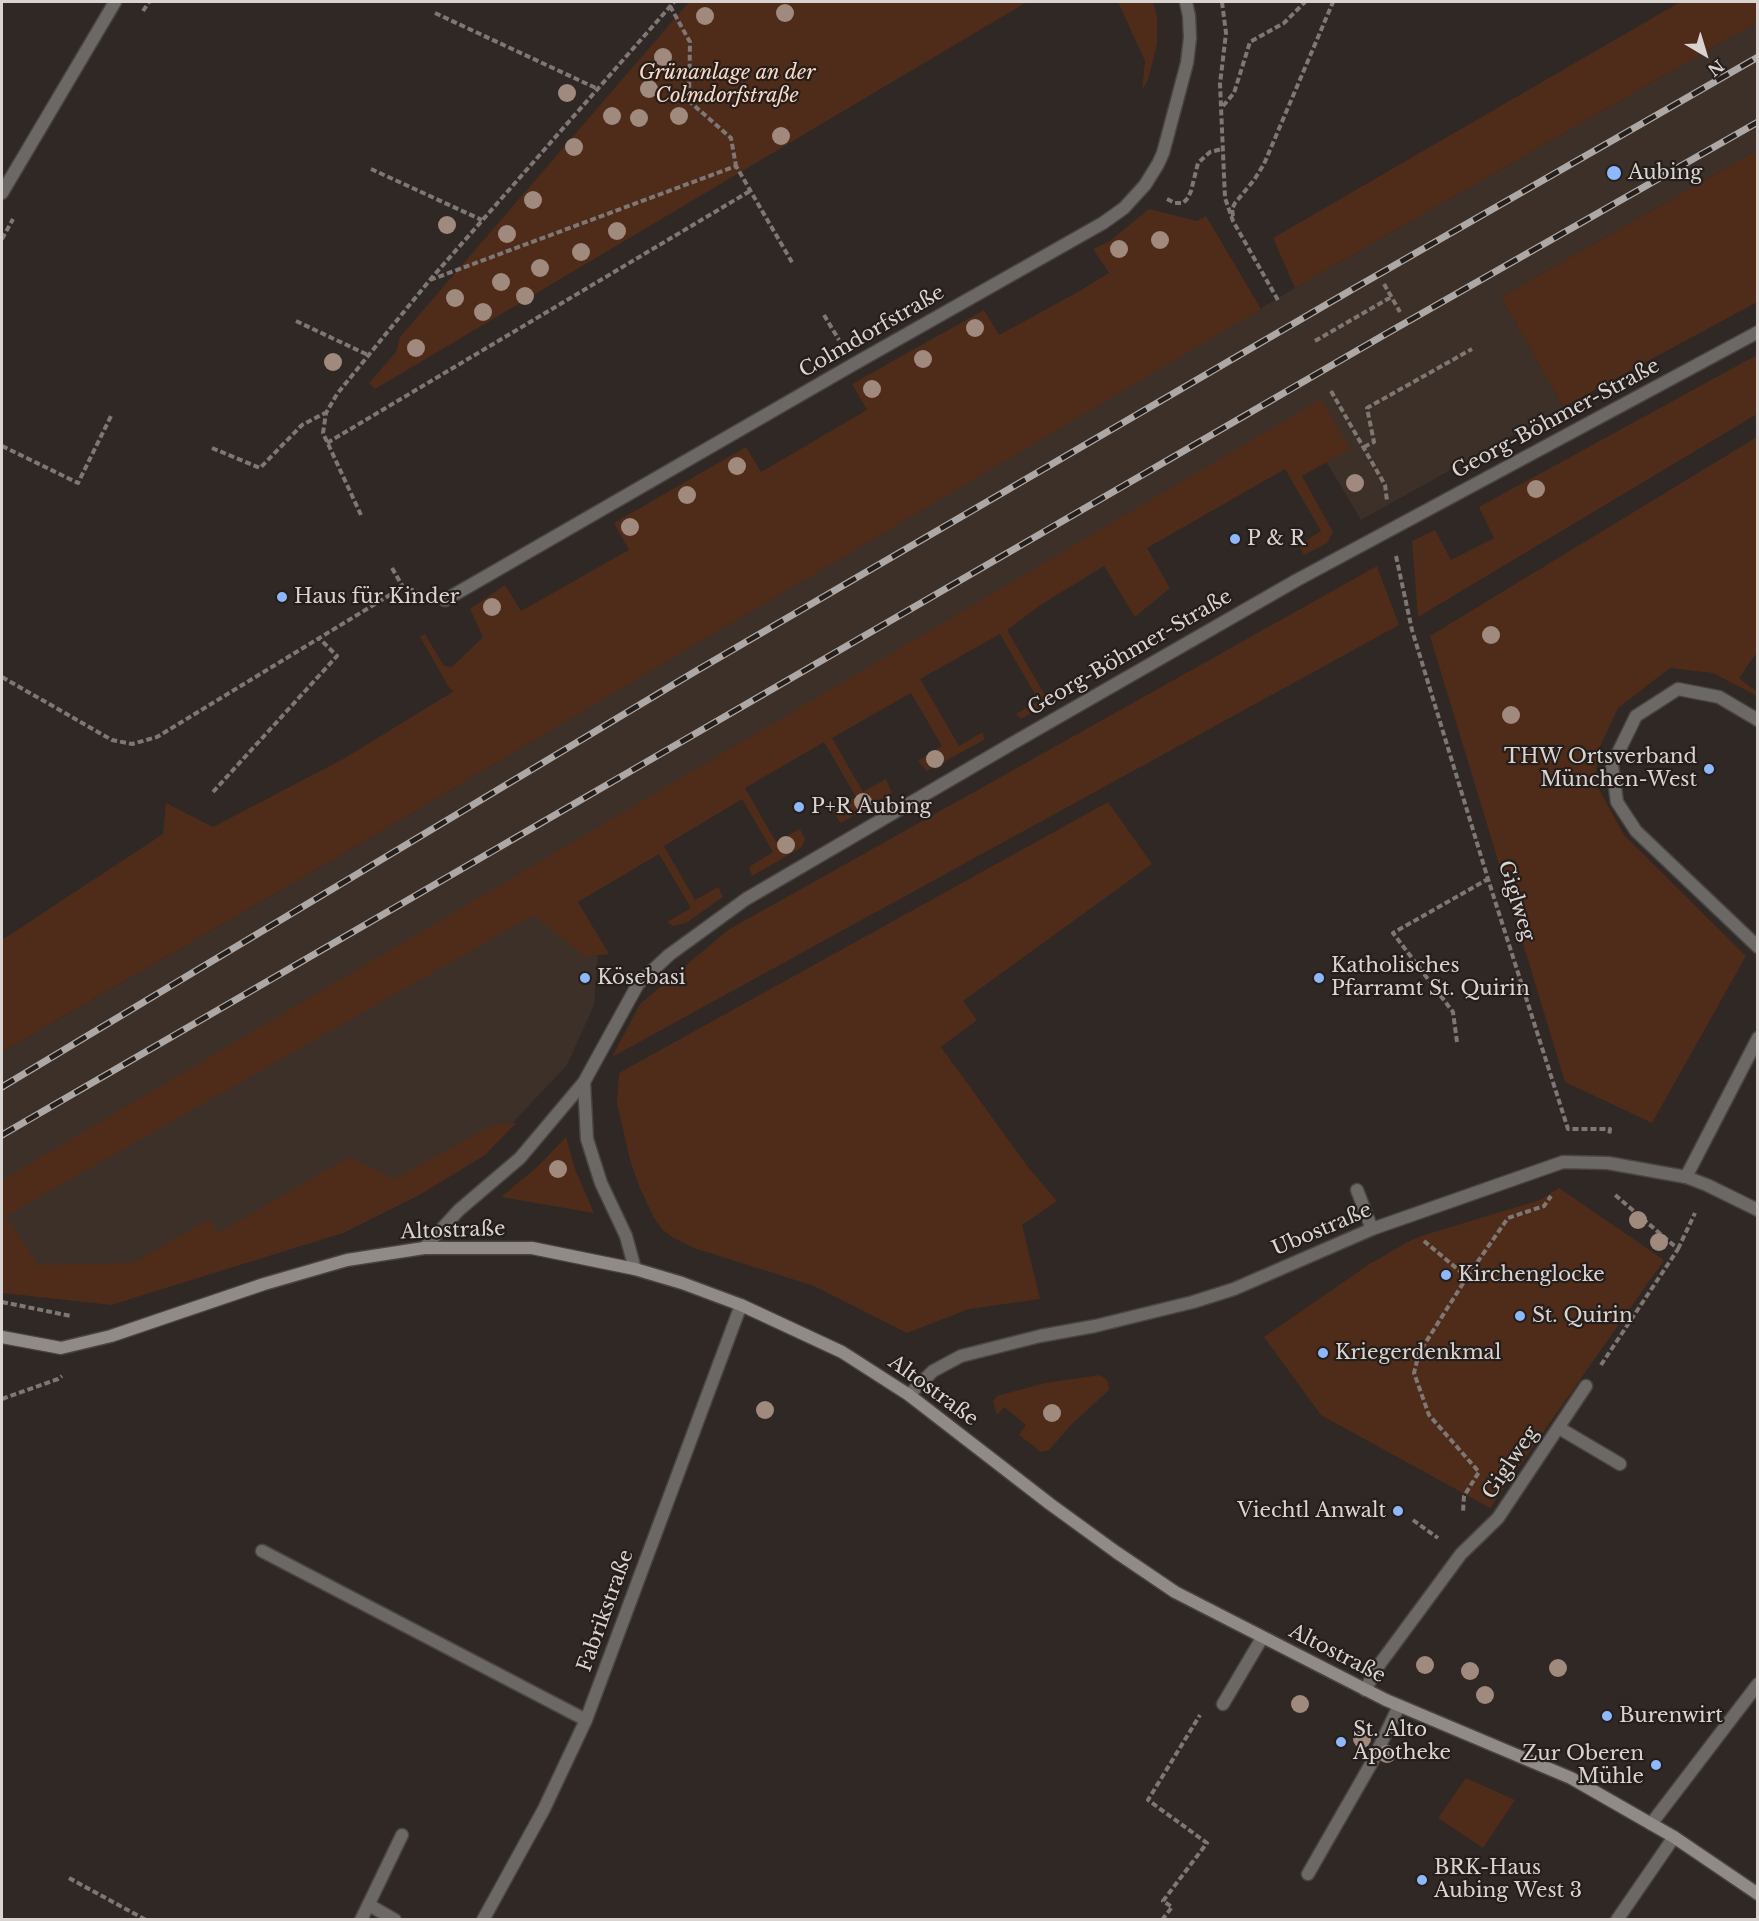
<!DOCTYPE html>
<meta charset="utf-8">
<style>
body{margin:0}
#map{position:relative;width:1759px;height:1921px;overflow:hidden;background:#2f2824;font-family:"Libre Baskerville",serif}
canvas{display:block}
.frame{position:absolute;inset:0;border:3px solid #d9d4d2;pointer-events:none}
.north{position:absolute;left:1675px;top:24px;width:60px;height:60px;-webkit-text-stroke:4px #251e1b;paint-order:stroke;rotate:142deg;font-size:16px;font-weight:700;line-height:24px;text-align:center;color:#d9d4d2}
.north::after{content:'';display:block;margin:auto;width:21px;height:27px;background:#d9d4d2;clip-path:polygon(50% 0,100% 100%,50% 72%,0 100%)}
</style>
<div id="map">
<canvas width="1759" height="1921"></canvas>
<div class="frame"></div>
<div class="north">N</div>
</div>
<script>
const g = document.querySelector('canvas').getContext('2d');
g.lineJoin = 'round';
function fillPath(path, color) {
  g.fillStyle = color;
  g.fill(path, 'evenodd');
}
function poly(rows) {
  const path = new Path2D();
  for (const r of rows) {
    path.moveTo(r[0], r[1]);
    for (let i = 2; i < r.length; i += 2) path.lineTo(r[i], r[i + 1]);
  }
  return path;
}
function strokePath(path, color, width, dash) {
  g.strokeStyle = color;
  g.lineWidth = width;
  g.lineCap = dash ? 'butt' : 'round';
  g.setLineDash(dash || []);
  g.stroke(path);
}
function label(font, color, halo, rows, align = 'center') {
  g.font = font + ' "Libre Baskerville",serif';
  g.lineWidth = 4.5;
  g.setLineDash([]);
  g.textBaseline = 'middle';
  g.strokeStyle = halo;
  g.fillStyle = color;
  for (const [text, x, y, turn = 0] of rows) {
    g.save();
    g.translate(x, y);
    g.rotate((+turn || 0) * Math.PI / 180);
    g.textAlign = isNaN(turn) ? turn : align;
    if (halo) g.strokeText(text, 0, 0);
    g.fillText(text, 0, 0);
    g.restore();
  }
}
const built = poly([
 [1757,22,1757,150,1501,297,1563,407,1361,520,1301,419,552,887,598,958,594,1005,567,1065,489,1148,112,1301,2,1265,2,1052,304,877,1295,288]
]);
const green = poly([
 [689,2,1027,2,375,389,369,383,396,352,400,337],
 [1118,2,1153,2,1157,17,1157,44,1148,80,1142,90,1145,61],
 [1680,2,1757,2,1757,22,1295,288,1273,238],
 [1757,150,1757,302,1563,407,1501,297],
 [1149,209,1197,221,1206,216,1261,309,304,877,2,1052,2,940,163,834,166,803,213,827,345,758,454,691,450,689,420,637,425,634,444,666,452,667,483,637,470,609,505,585,521,611,629,550,614,523,746,447,761,472,867,410,852,384,984,310,999,335,1078,292,1109,273,1093,249,1110,241],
 [1757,355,1757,414,1418,617,1412,541,1435,530,1451,560,1494,538,1479,507],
 [1321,399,1350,449,1302,476,1333,532,1327,543,1304,555,1299,545,1321,531,1285,469,1147,548,1170,588,1135,617,1104,566,1039,606,1007,630,1046,697,1044,706,1021,719,1016,714,1039,701,1000,634,920,679,959,746,983,732,984,740,927,771,918,761,942,746,911,693,832,738,863,792,886,779,892,793,841,823,832,811,856,797,824,742,745,788,776,842,800,829,805,839,802,847,752,876,749,867,773,852,742,799,664,846,695,900,718,887,723,897,686,923,673,926,667,922,691,908,659,854,578,902,609,954,585,957,534,915,6,1216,38,1265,134,1263,209,1219,218,1233,349,1157,394,1179,495,1124,516,1123,485,1155,421,1194,343,1233,111,1305,2,1293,2,1180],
 [1757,437,1757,652,1739,678,1757,692,1757,696,1713,673,1670,668,1618,708,1598,751,1595,782,1624,835,1746,956,1652,1123,1565,1082,1430,636],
 [1377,566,1399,625,612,1057,640,1004,728,930],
 [1108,802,1152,864,963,1001,977,1020,941,1047,1028,1167,1057,1201,1022,1225,1040,1299,969,1309,907,1333,814,1286,694,1248,672,1237,663,1230,654,1218,639,1186,630,1160,617,1103,619,1073],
 [566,1137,575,1169,594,1213,501,1197,537,1167],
 [1559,1188,1664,1260,1490,1508,1321,1415,1264,1337,1368,1265,1406,1243,1421,1236,1540,1200],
 [1100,1375,1108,1381,1109,1390,1071,1425,1049,1450,1041,1452,1019,1435,1026,1425,1004,1407,997,1415,993,1402,997,1396,1045,1383],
 [1466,1778,1515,1800,1483,1848,1438,1818]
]);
const path = poly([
 [1222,2,1226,33,1220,84,1225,198,1233,221,1279,302],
 [670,6,690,42,689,101,731,138,736,166],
 [143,11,149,2],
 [435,13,598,89],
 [1223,106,1234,93,1250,42,1284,23,1305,2],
 [371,169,482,220],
 [1167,199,1175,203,1183,203,1188,198,1191,191,1198,163,1210,152,1222,149],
 [1233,216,1232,209,1235,203,1254,180,1264,164,1333,2],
 [2,239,13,219],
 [430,280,736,166,793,264],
 [1384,284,1400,312],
 [824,315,839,340],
 [296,321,368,355],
 [1315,341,1391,297],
 [1331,391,1385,485,1387,501],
 [327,443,750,191],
 [2,446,78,483,112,414],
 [1364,447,1374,442,1367,408,1472,349],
 [212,448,260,468,302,425,325,413],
 [361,515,323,433,326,413,337,394,429,281,674,2],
 [1396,556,1412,630,1488,879,1568,1129,1610,1129,1609,1136],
 [392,568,403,587,418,592],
 [2,677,112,740,132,744,157,737,403,587],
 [213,792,337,656,319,638],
 [1457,1042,1453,1012,1393,933,1488,879],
 [1424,1241,1467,1277,1419,1353,1414,1373,1429,1415,1479,1472,1464,1496,1463,1512],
 [1678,1249,1695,1213],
 [1467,1277,1508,1218,1544,1206,1551,1196],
 [2,1302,71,1316],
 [1601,1365,1678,1249,1614,1194],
 [2,1399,58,1379,62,1376],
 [1413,1520,1438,1538],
 [69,1878,146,1920],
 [1162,1920,1172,1907,1163,1901,1207,1843,1148,1800,1200,1715]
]);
const service = poly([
 [1758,720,1719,697,1678,689,1636,716,1612,765,1617,802,1636,831,1758,947],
 [1686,1177,1758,1038],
 [1357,1190,1372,1229],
 [1559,1428,1620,1464],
 [262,1551,586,1720],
 [1223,1704,1262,1638],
 [1651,1824,1758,1684],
 [1308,1874,1371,1764,1399,1706],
 [369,1905,395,1920],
 [361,1920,402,1835],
 [1617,1920,1674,1837]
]);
const minor = poly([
 [2,193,115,2],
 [445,600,854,364,1103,223,1124,208,1145,185,1158,164,1163,153,1187,63,1190,38,1189,16,1186,2],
 [584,1082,587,1139,601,1183,626,1236,635,1269],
 [424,1248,459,1210,520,1158,584,1082,638,984,669,955,746,899,1013,743,1297,580,1758,332],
 [1365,1690,1379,1665,1461,1554,1498,1518,1586,1386],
 [483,1920,544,1809,586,1720,741,1305]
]);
const tertiary = poly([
 [909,1395,933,1371,961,1356,1040,1336,1095,1326,1193,1302,1234,1289,1372,1229,1563,1162,1608,1163,1686,1177,1707,1185,1758,1210]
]);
const secondary = poly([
 [2,1337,61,1348,111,1336,264,1284,347,1260,424,1248,532,1248,635,1269,682,1283,741,1305,842,1352,909,1395,1050,1504,1116,1552,1175,1592,1386,1700,1571,1778,1674,1837,1758,1894]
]);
const rail = poly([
 [2,1087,696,671,1353,289,1758,57],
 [2,1135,1384,335,1758,122]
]);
const trees = [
 [785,13],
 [705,16],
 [663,57],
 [649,89],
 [567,93],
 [612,116],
 [679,116],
 [639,118],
 [781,136],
 [574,147],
 [533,200],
 [447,225],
 [617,231],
 [507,234],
 [1160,240],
 [1119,249],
 [581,252],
 [540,268],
 [501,282],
 [525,296],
 [455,298],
 [483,312],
 [975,328],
 [416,348],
 [923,359],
 [333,362],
 [872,389],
 [737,466],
 [1355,483],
 [1536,489],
 [687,495],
 [630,527],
 [492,607],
 [1491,635],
 [1511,715],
 [935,759],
 [863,802],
 [786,845],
 [558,1169],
 [1638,1220],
 [1659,1242],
 [765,1410],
 [1052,1413],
 [1425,1665],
 [1558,1668],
 [1470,1671],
 [1485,1695],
 [1300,1704],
 [1362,1739],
 [1387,1754]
];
const markers = [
 [1614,173,8,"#8db9fc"],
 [1235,539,6,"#8db9fc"],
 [282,597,6,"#8db9fc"],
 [1709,769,6,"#8db9fc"],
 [799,807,6,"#8db9fc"],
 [585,978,6,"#8db9fc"],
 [1319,978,6,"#8db9fc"],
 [1446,1275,6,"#8db9fc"],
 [1520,1316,6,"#8db9fc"],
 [1323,1353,6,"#8db9fc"],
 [1398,1511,6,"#8db9fc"],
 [1607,1716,6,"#8db9fc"],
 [1341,1742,6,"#8db9fc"],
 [1656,1765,6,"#8db9fc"],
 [1422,1880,6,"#8db9fc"]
];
const parkNames = [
 ["Grünanlage an der",727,73],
 ["Colmdorfstraße",727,96]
];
const poiNames = [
 ["Aubing",1628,173],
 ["P & R",1247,539],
 ["Haus für Kinder",294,597],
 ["THW Ortsverband",1697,757,"right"],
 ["München-West",1697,780,"right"],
 ["P+R Aubing",811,807],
 ["Katholisches",1331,966],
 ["Pfarramt St. Quirin",1331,989],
 ["Kösebasi",597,978],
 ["Kirchenglocke",1458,1275],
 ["St. Quirin",1532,1316],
 ["Kriegerdenkmal",1335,1353],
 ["Viechtl Anwalt",1386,1511,"right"],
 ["Burenwirt",1619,1716],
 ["St. Alto",1353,1730],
 ["Apotheke",1353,1753],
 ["Zur Oberen",1644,1754,"right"],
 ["Mühle",1644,1777,"right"],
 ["BRK-Haus",1434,1868],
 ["Aubing West 3",1434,1891]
];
const streetNames = [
 ["Colmdorfstraße",872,332,-30],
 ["Georg-Böhmer-Straße",1556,419,-28],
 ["Georg-Böhmer-Straße",1130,653,-30],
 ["Giglweg",1516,901,73],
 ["Ubostraße",1322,1230,-23],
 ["Altostraße",453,1231,-2],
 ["Altostraße",933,1391,36],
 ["Giglweg",1511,1463,-56],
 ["Fabrikstraße",606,1611,-70],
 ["Altostraße",1337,1654,27]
];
fillPath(built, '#3c3029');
fillPath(green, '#4f2c19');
strokePath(service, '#4a4440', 15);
strokePath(minor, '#4a4440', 15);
strokePath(tertiary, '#4a4440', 15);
strokePath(secondary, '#4a4440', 15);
strokePath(path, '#7e7774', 4, [6, 3]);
strokePath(service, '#6b6866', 12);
strokePath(minor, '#6b6866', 12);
strokePath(tertiary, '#6b6866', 12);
strokePath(secondary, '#918b88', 12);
strokePath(rail, '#ada8a5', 7);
strokePath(rail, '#251e1b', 4.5, [14]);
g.fillStyle = '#a0897d';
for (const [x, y] of trees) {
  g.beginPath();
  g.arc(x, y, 9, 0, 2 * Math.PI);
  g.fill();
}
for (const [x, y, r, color] of markers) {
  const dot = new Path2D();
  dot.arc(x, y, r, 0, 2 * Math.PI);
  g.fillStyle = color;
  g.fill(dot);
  strokePath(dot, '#251e1b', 2);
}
label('italic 20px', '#fcd8c5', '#251e1b', parkNames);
label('20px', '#d9d4d2', '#251e1b', poiNames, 'left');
label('20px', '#d9d4d2', '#251e1b', streetNames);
</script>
